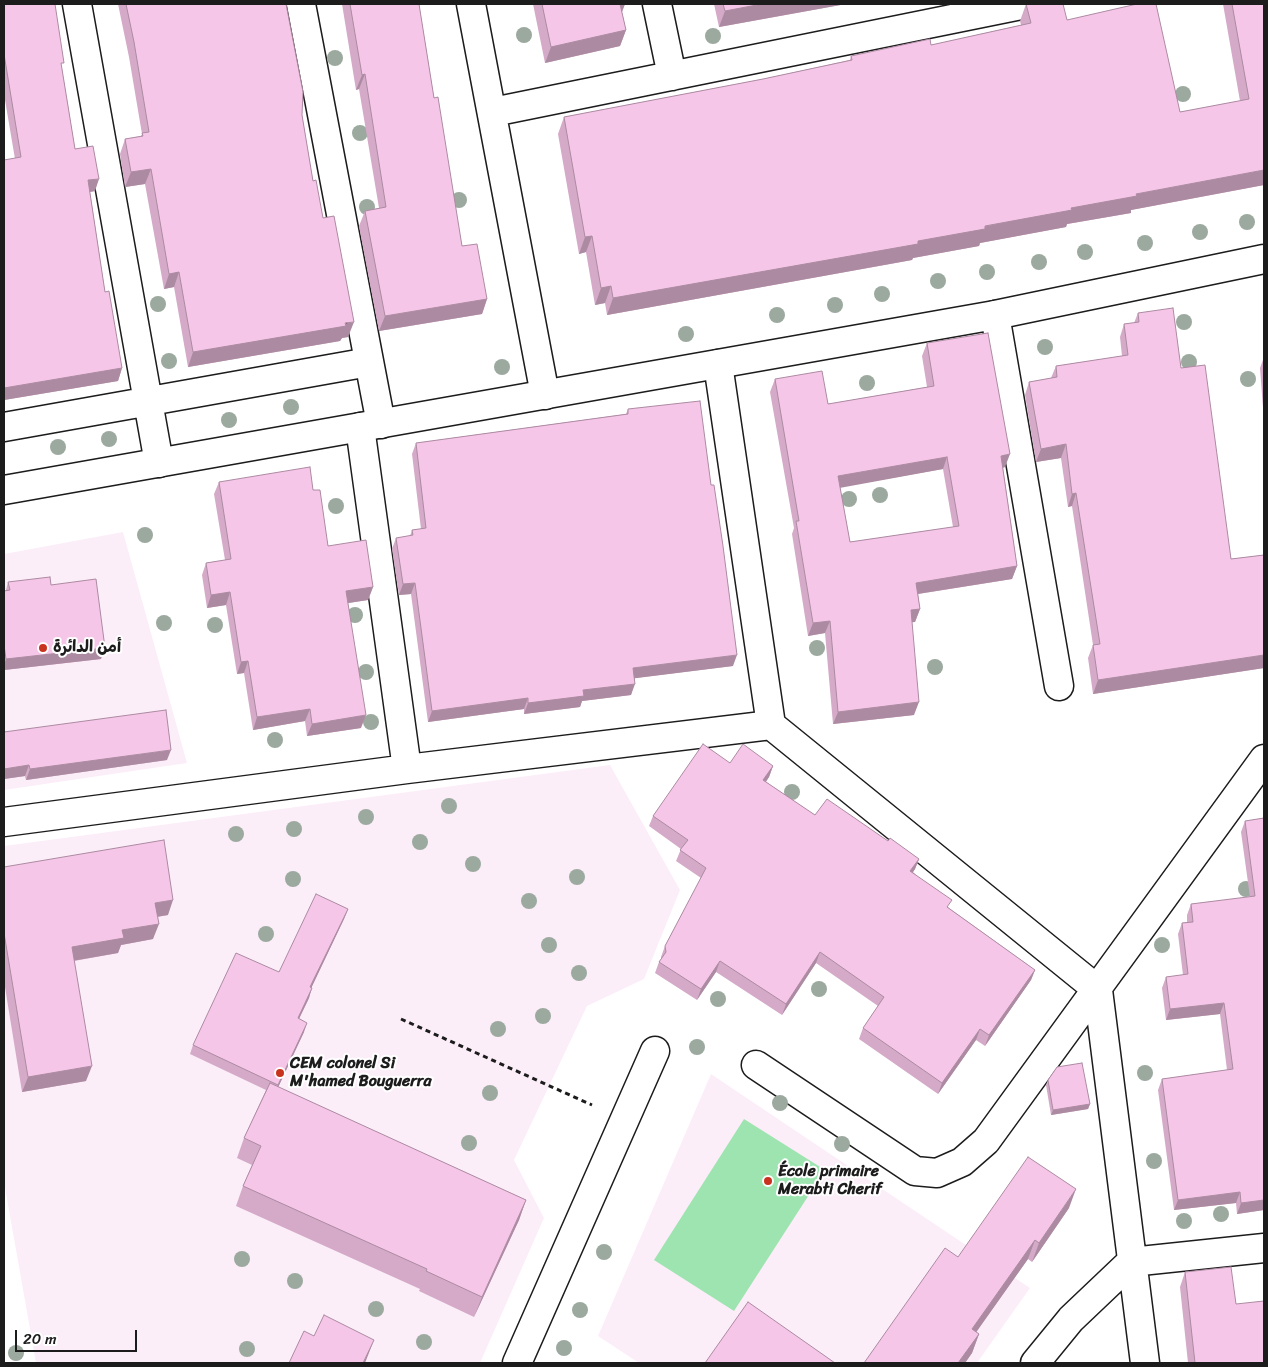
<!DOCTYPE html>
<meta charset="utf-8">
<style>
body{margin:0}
#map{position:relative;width:1268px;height:1367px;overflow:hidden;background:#fff;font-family:Sriracha,sans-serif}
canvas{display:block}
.frame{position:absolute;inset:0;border:5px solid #1c1c1c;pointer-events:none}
.scale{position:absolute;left:15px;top:1330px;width:122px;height:22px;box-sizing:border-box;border:2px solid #1c1c1c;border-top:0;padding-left:6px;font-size:15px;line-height:18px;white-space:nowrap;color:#1c1c1c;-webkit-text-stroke:4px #fff;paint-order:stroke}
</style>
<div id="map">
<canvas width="1268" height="1367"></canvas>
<div class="frame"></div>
<div class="scale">20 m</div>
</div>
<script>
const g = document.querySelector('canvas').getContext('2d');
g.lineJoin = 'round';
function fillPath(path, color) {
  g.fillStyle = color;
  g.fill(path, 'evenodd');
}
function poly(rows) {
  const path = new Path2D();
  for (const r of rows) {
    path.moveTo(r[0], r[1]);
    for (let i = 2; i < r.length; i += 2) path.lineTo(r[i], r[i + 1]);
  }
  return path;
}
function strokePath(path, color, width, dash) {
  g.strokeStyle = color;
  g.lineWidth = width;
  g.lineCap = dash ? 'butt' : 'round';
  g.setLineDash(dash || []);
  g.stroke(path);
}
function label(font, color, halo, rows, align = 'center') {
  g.font = font + ' Sriracha,"Playpen Sans Arabic",sans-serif';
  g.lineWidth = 4;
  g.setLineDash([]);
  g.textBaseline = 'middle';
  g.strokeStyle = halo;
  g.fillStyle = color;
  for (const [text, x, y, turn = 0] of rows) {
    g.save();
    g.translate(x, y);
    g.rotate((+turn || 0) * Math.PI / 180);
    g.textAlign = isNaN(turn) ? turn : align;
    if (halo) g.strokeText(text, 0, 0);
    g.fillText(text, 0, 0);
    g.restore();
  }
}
const built = poly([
 [123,532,187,763,4,790,4,554],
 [610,765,680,890,644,979,587,1006,514,1160,544,1218,480,1363,36,1363,4,1182,4,846],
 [711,1074,1030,1288,977,1363,639,1363,598,1336]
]);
const green = poly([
 [744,1119,825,1170,734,1311,654,1260]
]);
const path = poly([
 [401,1019,592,1105]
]);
const minor = poly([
 [77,4,159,463],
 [301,4,381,424],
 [471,4,545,395],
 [657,4,672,76],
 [493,112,1026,4],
 [995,315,1059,686],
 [718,364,771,725],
 [4,427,369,362],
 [360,427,407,769],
 [4,822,407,769,771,725,1098,990,1145,1363],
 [756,1065,915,1171,937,1173,962,1162,986,1141,1264,759],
 [517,1363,655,1051],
 [1035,1363,1071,1319,1131,1262,1264,1248]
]);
const secondary = poly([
 [4,490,995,315,1264,259]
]);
const trees = [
 [524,35],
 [713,36],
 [335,58],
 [1183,94],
 [360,133],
 [459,200],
 [367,207],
 [1247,222],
 [1200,232],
 [1145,243],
 [1085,252],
 [1039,262],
 [987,272],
 [938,281],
 [882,294],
 [158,304],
 [835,305],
 [777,315],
 [1184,322],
 [686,334],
 [1045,347],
 [169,361],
 [1189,362],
 [502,367],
 [1248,379],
 [867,383],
 [291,407],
 [229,420],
 [109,439],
 [58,447],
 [880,495],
 [849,499],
 [336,506],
 [145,535],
 [355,615],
 [164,623],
 [215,625],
 [817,648],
 [935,667],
 [366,672],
 [371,722],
 [275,740],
 [792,792],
 [449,806],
 [366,817],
 [294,829],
 [236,834],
 [420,842],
 [473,864],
 [577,877],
 [293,879],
 [1246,889],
 [529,901],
 [266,934],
 [549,945],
 [1162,945],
 [579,973],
 [819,989],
 [718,999],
 [543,1016],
 [498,1029],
 [697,1047],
 [1145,1073],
 [490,1093],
 [780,1103],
 [469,1143],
 [842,1144],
 [1154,1161],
 [1221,1214],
 [1184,1221],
 [604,1252],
 [242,1259],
 [295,1281],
 [376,1309],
 [580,1310],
 [424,1342],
 [564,1348],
 [247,1349],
 [16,1353]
];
const wall = poly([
 [4,4,62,69,75,149,95,191,90,192,105,292,122,368,118,381,4,400,4,160,15,159,4,94],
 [118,4,286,4,302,115,313,181,323,218,348,337,342,338,340,341,188,367,174,287,164,289,145,184,125,187,120,154,125,139,141,136,142,134,129,57],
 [342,4,419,4,434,98,462,246,487,299,482,314,379,331,359,226,365,211,379,208,359,89,356,90],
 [533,4,625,4,622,12,626,30,620,46,545,63],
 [714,4,846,4,719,27],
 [1026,4,1067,20,1180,112,1240,101,1223,4,1264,4,1264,185,1131,210,1131,213,1067,224,1066,227,980,243,979,246,913,258,912,260,607,315,605,303,595,305,586,252,579,254,558,134,564,117,763,79,850,60,851,56,931,45,1021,25,1020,21],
 [1138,313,1181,368,1231,559,1264,555,1264,668,1093,694,1088,658,1093,645,1072,506,1068,507,1061,458,1036,462,1025,395,1029,382,1051,378,1056,366,1122,356,1120,337,1124,324,1134,323],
 [927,343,1005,467,1003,468,1017,566,1012,579,918,594,920,609,915,622,912,622,914,715,833,724,825,633,808,636,792,534,794,528,770,392,775,379,828,404,927,387,922,356],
 [943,469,953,527,850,542,840,487],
 [1264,357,1264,421,1260,368],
 [628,409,733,666,635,678,631,695,582,701,580,707,524,714,524,709,428,722,411,594,399,595,392,549,396,538,410,536,412,530,421,529,412,454,416,443,626,414],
 [219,482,313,490,328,546,373,587,368,600,348,603,361,728,307,736,305,721,253,730,244,673,237,674,226,605,207,608,202,575,206,563,225,560,214,494],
 [8,582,51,585,101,659,4,670,4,591,6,590],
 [4,732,167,760,26,780,25,776,4,779],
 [730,763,773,766,769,777,766,782,815,815,888,841,919,859,915,869,913,872,949,908,1035,970,1031,980,985,1046,976,1040,938,1094,859,1039,863,1028,878,1006,816,963,782,1015,716,972,697,1000,655,973,659,962,661,959,661,957,665,946,701,878,676,861,681,849,649,826,653,816],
 [1264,818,1264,1210,1237,1214,1236,1203,1174,1210,1158,1090,1162,1079,1227,1070,1220,1014,1166,1020,1162,988,1166,977,1183,975,1178,934,1182,923,1187,922,1187,915,1191,904,1250,897,1241,832,1245,821],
 [4,867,168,915,157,917,153,939,121,945,118,953,74,961,86,1081,22,1092,4,981],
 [348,909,344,919,311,988,309,998,299,1019,304,1032,278,1087,526,1200,519,1220,474,1317,419,1291,420,1289,236,1206,243,1186,252,1165,237,1158,244,1138,266,1090,190,1054,193,1045,279,972],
 [1048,1080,1090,1104,1088,1109,1051,1115,1046,1085],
 [1069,1208,1032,1262,1028,1259,976,1332,979,1334,972,1353,965,1363,864,1363,958,1257],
 [1185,1272,1236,1304,1264,1363,1188,1363,1180,1287]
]);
const shadedWall = poly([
 [618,4,625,4,621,14],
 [762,4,846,4,719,27,725,11],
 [626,30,620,46,545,63,551,47],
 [365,74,359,89,356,90,362,75],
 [151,169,145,184,125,187,131,172],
 [1264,170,1264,185,1131,210,1131,213,1067,224,1066,227,980,243,979,246,913,258,912,260,607,315,613,298,918,241,1136,194],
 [99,179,95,191,84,193,88,180],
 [592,236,586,252,579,254,585,237],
 [179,272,174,287,164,289,169,274],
 [611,286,605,303,595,305,601,288],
 [487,299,482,314,379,331,385,316],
 [354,322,348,337,342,338,340,341,188,367,193,352],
 [122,368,118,381,4,400,4,388],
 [1066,444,1061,458,1036,462,1041,449],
 [1010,454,1005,467,996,469,1001,456],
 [947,457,943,469,834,489,838,476],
 [1076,493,1072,506,1068,507,1072,494],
 [1017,566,1012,579,911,595,916,583],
 [415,583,411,594,399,595,403,584],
 [373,587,368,600,342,604,346,591],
 [230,592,226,605,207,608,211,595],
 [920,609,915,622,906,623,911,610],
 [830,621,825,633,808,636,813,623],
 [105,648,101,659,4,670,4,665,6,659],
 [737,655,733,666,629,679,633,668],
 [1264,655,1264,668,1093,694,1098,680],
 [248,661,244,673,237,674,241,662],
 [635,684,631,695,582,701,580,707,524,714,528,703,583,690],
 [528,698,524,709,428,722,432,711],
 [919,702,914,715,833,724,838,712],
 [310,709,305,721,253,730,257,717],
 [366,715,361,728,307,736,312,724],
 [171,750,167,760,26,780,30,769],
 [29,765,25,776,4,779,4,769],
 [773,766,769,777,759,791,763,780],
 [919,859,915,869,907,881,910,871],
 [173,900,168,915,149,918,155,903],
 [348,909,344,919,307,997,310,987],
 [159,924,153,939,121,945,118,953,66,962,72,947,122,930],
 [820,952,816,963,782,1015,786,1004],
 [720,961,716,972,697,1000,701,989],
 [1035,970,1031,980,985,1046,989,1035],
 [312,988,309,998,295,1027,298,1018],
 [1224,1003,1220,1014,1166,1020,1170,1009],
 [307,1023,304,1032,275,1094,278,1085],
 [980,1029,976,1040,938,1094,942,1083],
 [92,1066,86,1081,22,1092,28,1077],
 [1090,1104,1088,1109,1051,1115,1053,1110],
 [1076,1189,1069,1208,1032,1262,1039,1243],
 [1240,1192,1236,1203,1174,1210,1178,1200],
 [526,1200,519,1220,474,1317,482,1297],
 [1264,1200,1264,1210,1237,1214,1241,1203],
 [1035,1240,1028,1259,965,1348,972,1329],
 [979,1334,972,1353,965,1363,958,1363],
 [374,1340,365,1363,363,1363]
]);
const building = poly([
 [4,4,55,4,64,63,61,63,75,149,93,146,99,179,88,180,105,292,109,291,122,368,4,388,4,160,21,157,4,54,4,4],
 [126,4,286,4,303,92,302,115,313,181,316,180,323,218,334,216,354,322,345,323,346,326,193,352,179,272,169,274,151,169,131,172,125,139,143,136,142,133,149,132,134,42,126,4],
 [350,4,419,4,434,98,438,97,462,246,477,244,487,299,385,316,365,211,386,207,365,74,362,75,350,4],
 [542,4,620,4,626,30,551,47,542,4],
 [723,4,762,4,725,11,723,4],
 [1026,4,1063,4,1067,20,1137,4,1156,4,1180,112,1249,99,1232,4,1264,4,1264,170,1136,194,1137,196,1071,208,1072,210,985,226,985,229,918,241,918,244,613,298,611,286,601,288,592,236,585,237,564,117,763,79,852,60,851,56,930,39,931,45,1031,23,1026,4],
 [1173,308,1181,368,1205,365,1231,559,1264,555,1264,655,1098,680,1093,645,1100,644,1076,493,1072,494,1066,444,1041,449,1029,382,1057,377,1056,366,1128,355,1124,324,1139,322,1138,313,1173,308],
 [988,333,1010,454,1001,456,1017,566,916,583,920,609,911,610,919,702,838,712,830,621,813,623,796,521,799,521,775,379,822,371,828,404,934,386,927,343,988,333],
 [947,457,959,526,850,542,838,476,947,457],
 [700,401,711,485,714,485,723,546,737,655,633,668,635,684,583,690,584,696,528,703,528,698,432,711,415,583,403,584,396,538,413,535,412,530,426,528,416,443,628,414,628,409,700,401],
 [310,467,313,490,320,490,328,546,366,540,373,587,346,591,366,715,312,724,310,709,257,717,248,661,241,662,230,592,211,595,206,563,231,559,219,482,310,467],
 [50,577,51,585,96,579,105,648,6,659,4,645,4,591,10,590,8,582,50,577],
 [166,710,171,750,30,769,29,765,4,769,4,732,166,710],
 [703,744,730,763,743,744,773,766,763,780,815,815,827,799,888,841,890,838,919,859,910,871,952,900,947,907,1035,970,989,1035,980,1029,942,1083,863,1028,884,997,820,952,786,1004,720,961,701,989,659,962,666,952,665,946,706,868,680,850,688,840,653,816,703,744],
 [1264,818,1264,1200,1241,1203,1240,1192,1178,1200,1162,1079,1233,1069,1224,1003,1170,1009,1166,977,1188,974,1182,923,1193,922,1191,904,1255,896,1245,821,1264,818],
 [164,840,173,900,155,903,159,924,122,930,124,938,72,947,92,1066,28,1077,4,933,4,867,164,840],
 [316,894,348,909,310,987,312,988,298,1018,307,1023,278,1085,193,1045,236,953,279,972,316,894],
 [1082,1063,1090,1104,1053,1110,1048,1080,1057,1067,1082,1063],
 [270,1083,526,1200,482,1297,426,1271,427,1269,243,1186,261,1146,244,1138,270,1083],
 [1028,1157,1076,1189,1039,1243,1035,1240,972,1329,979,1334,958,1363,864,1363,945,1248,958,1257,1028,1157],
 [1231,1267,1236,1304,1264,1301,1264,1363,1195,1363,1185,1272,1231,1267],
 [748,1302,835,1363,705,1363,748,1302],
 [324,1315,374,1340,363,1363,289,1363,304,1331,314,1336,324,1315]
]);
const markers = [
 [43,648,5,"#c8321e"],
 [280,1073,5,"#c8321e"],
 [768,1181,5,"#c8321e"]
];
const poiNames = [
 ["أمن الدائرة",53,648],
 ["CEM colonel Si",290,1064],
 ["M'hamed Bouguerra",290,1082],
 ["École primaire",778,1172],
 ["Merabti Cherif",778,1190]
];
fillPath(built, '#fceef8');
fillPath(green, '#9ee4b0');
strokePath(minor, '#1c1c1c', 31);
strokePath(secondary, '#1c1c1c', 31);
strokePath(path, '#1c1c1c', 3, [5, 4]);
strokePath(minor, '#fff', 28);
strokePath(secondary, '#fff', 28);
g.fillStyle = '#9ba99f';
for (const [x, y] of trees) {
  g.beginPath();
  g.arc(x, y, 8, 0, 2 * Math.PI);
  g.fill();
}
fillPath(wall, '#d4aac8');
fillPath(shadedWall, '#ac8ba2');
fillPath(building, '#f6c6e8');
strokePath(building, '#ac8ba2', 1);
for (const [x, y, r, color] of markers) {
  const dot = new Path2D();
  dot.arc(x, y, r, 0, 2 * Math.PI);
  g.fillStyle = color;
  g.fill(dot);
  strokePath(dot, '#fff', 2);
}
label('bold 16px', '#1c1c1c', '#fff', poiNames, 'left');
</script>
